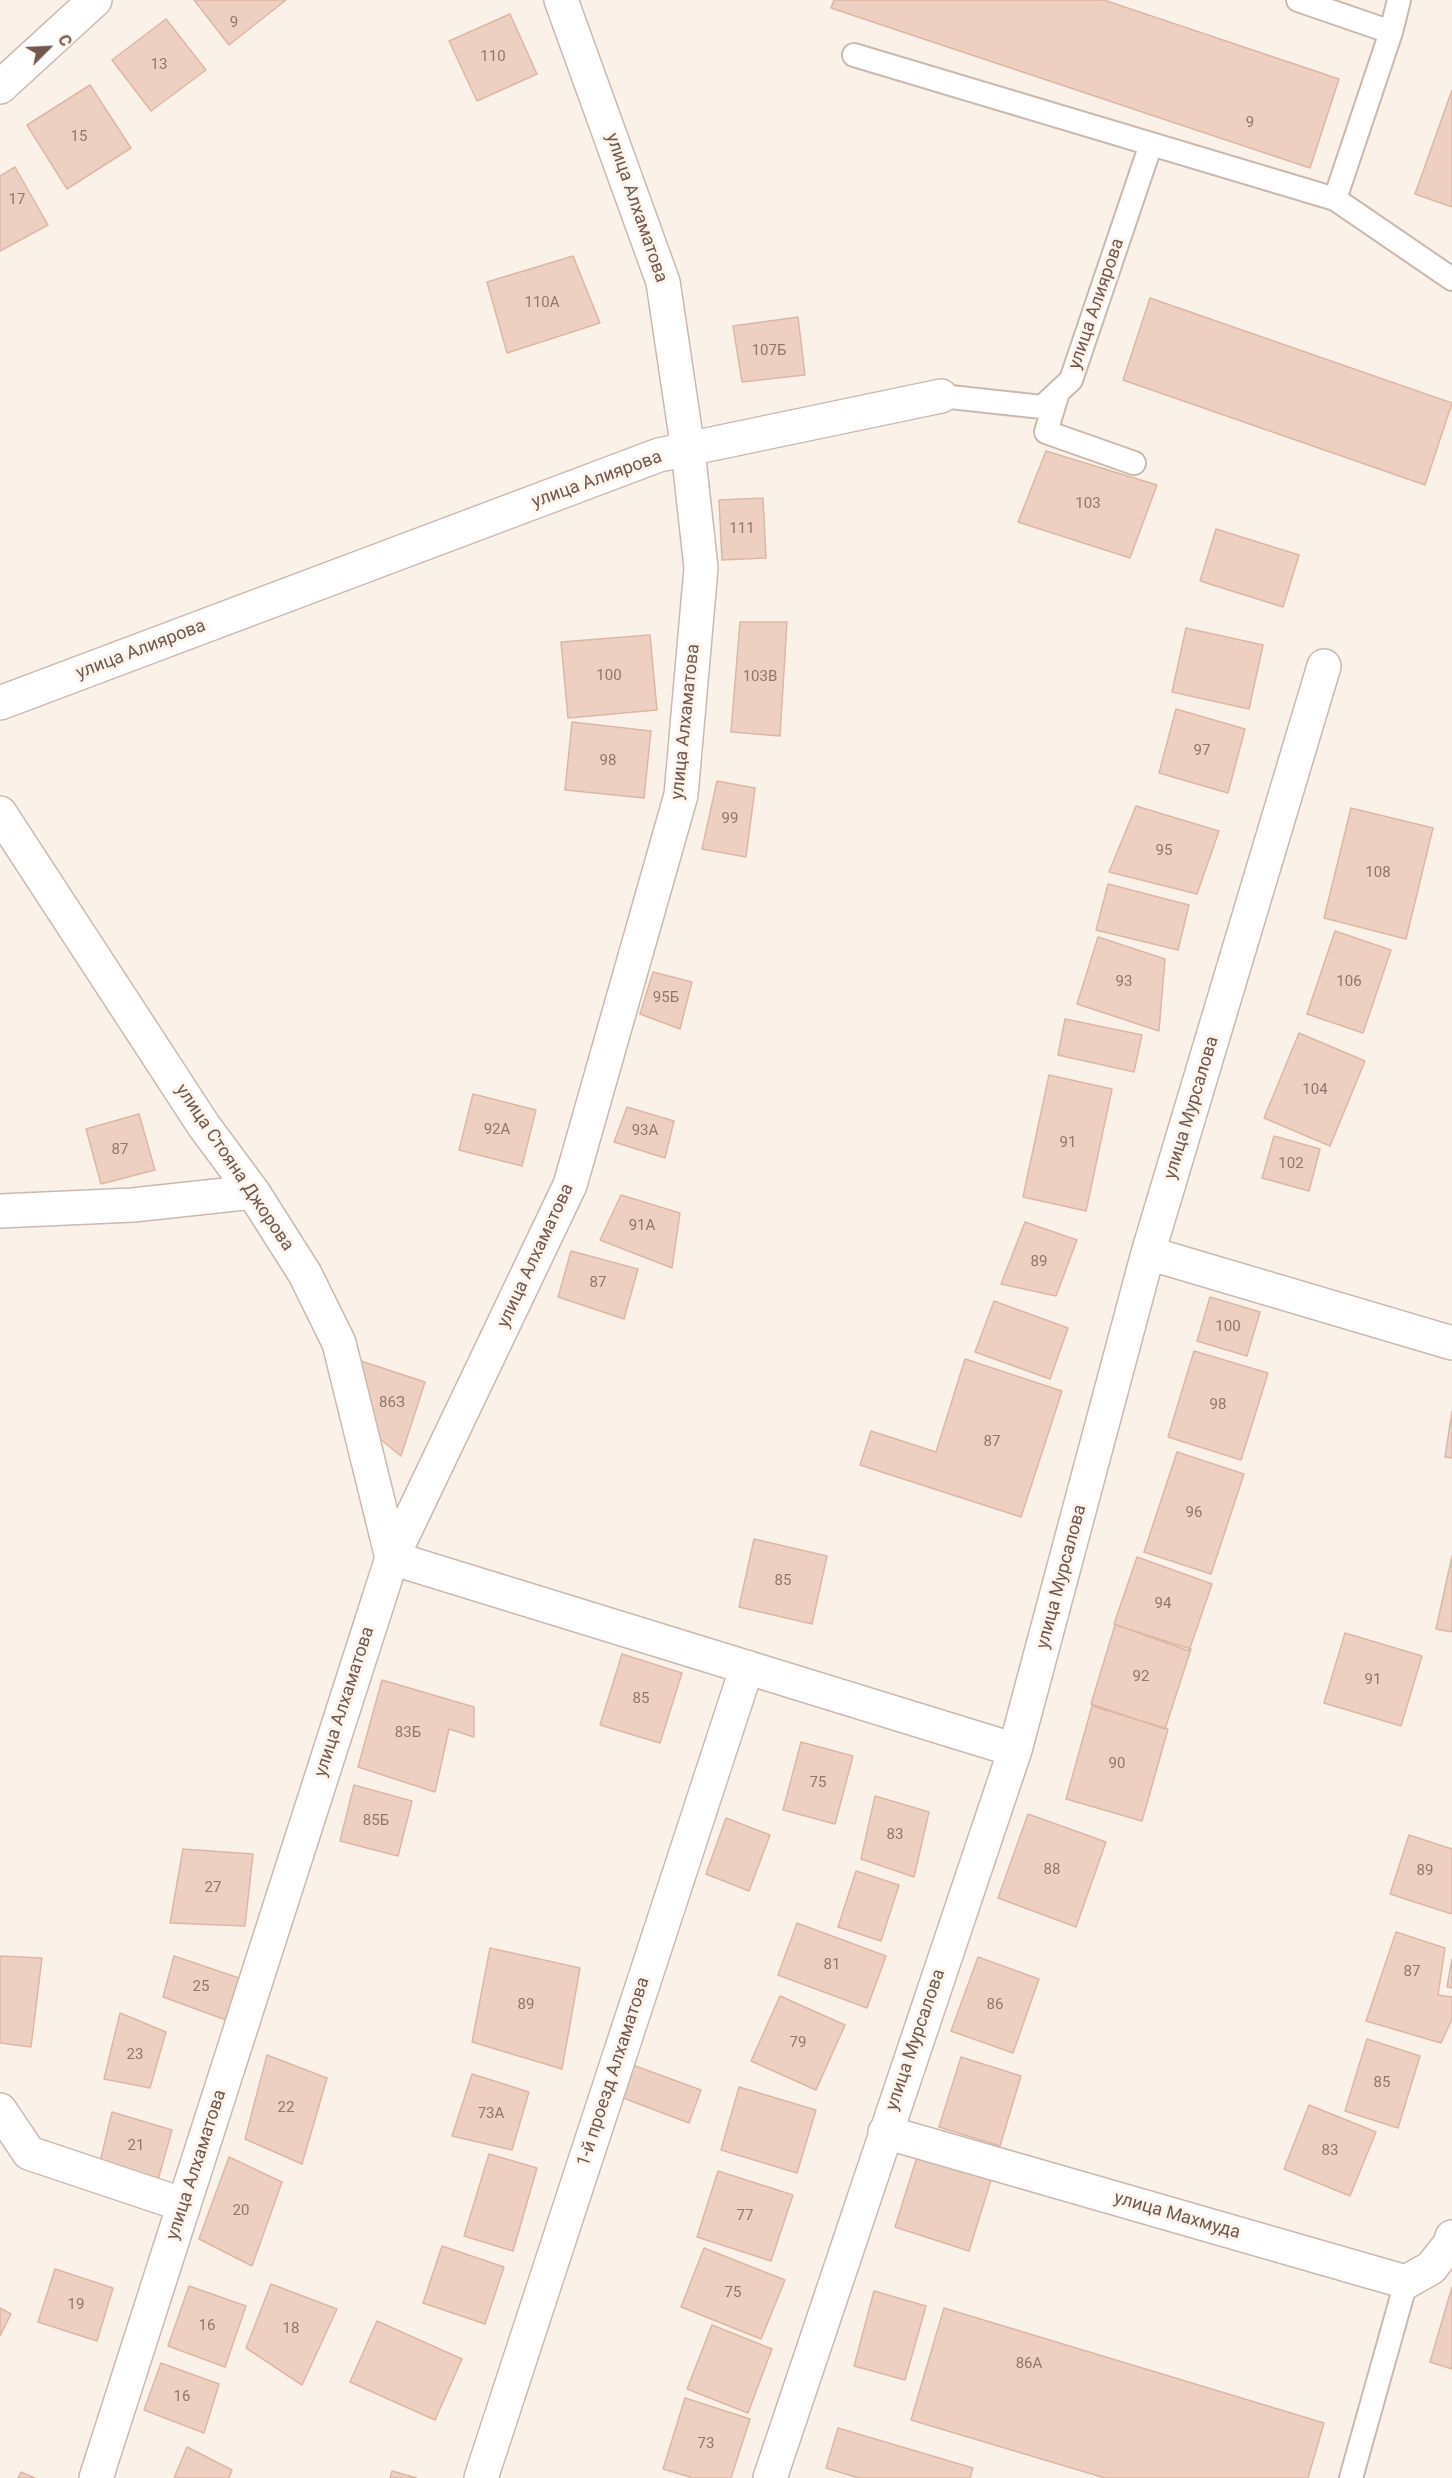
<!DOCTYPE html>
<meta charset="utf-8">
<style>
body{margin:0}
#map{position:relative;width:1452px;height:2478px;overflow:hidden;background:#faf2e8;font-family:Roboto,sans-serif}
canvas{display:block}
.north{position:absolute;left:18px;top:18px;width:60px;height:60px;-webkit-text-stroke:4px #fdf6ee;paint-order:stroke;rotate:66deg;font-size:16px;font-weight:700;line-height:24px;text-align:center;color:#72584e}
.north::after{content:'';display:block;margin:auto;width:21px;height:27px;background:#72584e;clip-path:polygon(50% 0,100% 100%,50% 72%,0 100%)}
</style>
<div id="map">
<canvas width="1452" height="2478"></canvas>
<div class="north">С</div>
</div>
<script>
const g = document.querySelector('canvas').getContext('2d');
g.lineJoin = 'round';
function fillPath(path, color) {
  g.fillStyle = color;
  g.fill(path, 'evenodd');
}
function poly(rows) {
  const path = new Path2D();
  for (const r of rows) {
    path.moveTo(r[0], r[1]);
    for (let i = 2; i < r.length; i += 2) path.lineTo(r[i], r[i + 1]);
  }
  return path;
}
function strokePath(path, color, width, dash) {
  g.strokeStyle = color;
  g.lineWidth = width;
  g.lineCap = dash ? 'butt' : 'round';
  g.setLineDash(dash || []);
  g.stroke(path);
}
function label(font, color, halo, rows, align = 'center') {
  g.font = font + ' Roboto,sans-serif';
  g.lineWidth = 6;
  g.setLineDash([]);
  g.textBaseline = 'middle';
  g.strokeStyle = halo;
  g.fillStyle = color;
  for (const [text, x, y, turn = 0] of rows) {
    g.save();
    g.translate(x, y);
    g.rotate((+turn || 0) * Math.PI / 180);
    g.textAlign = isNaN(turn) ? turn : align;
    if (halo) g.strokeText(text, 0, 0);
    g.fillText(text, 0, 0);
    g.restore();
  }
}
const building = poly([
 [194,0,286,0,229,45,194,0],
 [834,0,1104,0,1339,79,1310,168,831,8,834,0],
 [510,14,537,74,477,101,449,41,510,14],
 [166,19,206,70,151,111,112,60,166,19],
 [90,85,131,148,67,189,27,125,90,85],
 [1452,90,1452,207,1415,194,1452,90],
 [15,167,48,225,0,251,0,176,15,167],
 [573,256,600,323,507,353,487,282,573,256],
 [1150,298,1452,403,1425,485,1123,380,1150,298],
 [798,317,805,375,742,382,733,326,798,317],
 [1046,451,1157,485,1130,558,1018,522,1046,451],
 [763,498,766,558,722,560,719,500,763,498],
 [1216,529,1299,555,1283,607,1200,581,1216,529],
 [740,622,787,622,780,736,731,732,740,622],
 [1186,628,1263,645,1249,709,1172,692,1186,628],
 [650,635,657,710,568,718,561,642,650,635],
 [1176,709,1245,729,1228,793,1159,773,1176,709],
 [572,722,651,731,644,798,565,790,572,722],
 [717,781,755,788,746,857,702,849,717,781],
 [1136,806,1219,831,1197,894,1109,872,1136,806],
 [1351,808,1433,828,1406,939,1324,918,1351,808],
 [1108,884,1189,905,1178,950,1096,930,1108,884],
 [1335,931,1391,950,1363,1033,1307,1014,1335,931],
 [1098,937,1165,959,1159,1031,1077,1004,1098,937],
 [653,972,692,982,680,1029,640,1014,653,972],
 [1065,1019,1142,1035,1134,1072,1058,1055,1065,1019],
 [1299,1033,1365,1061,1330,1146,1264,1118,1299,1033],
 [1049,1075,1112,1089,1086,1211,1023,1197,1049,1075],
 [473,1094,536,1110,522,1166,459,1150,473,1094],
 [627,1107,674,1121,665,1158,614,1142,627,1107],
 [139,1114,155,1170,101,1184,86,1129,139,1114],
 [1274,1136,1320,1149,1309,1191,1262,1178,1274,1136],
 [621,1195,680,1213,672,1268,600,1240,621,1195],
 [1025,1222,1077,1240,1056,1296,1001,1284,1025,1222],
 [571,1251,638,1269,624,1319,558,1297,571,1251],
 [1210,1297,1260,1312,1247,1356,1197,1341,1210,1297],
 [994,1301,1068,1328,1050,1379,975,1352,994,1301],
 [1194,1351,1268,1373,1241,1460,1168,1437,1194,1351],
 [965,1359,1062,1391,1021,1517,860,1465,871,1431,936,1452,965,1359],
 [361,1361,425,1382,401,1456,369,1430,361,1361],
 [1452,1411,1452,1458,1445,1457,1452,1411],
 [1177,1452,1244,1474,1211,1574,1144,1552,1177,1452],
 [754,1539,827,1556,812,1624,739,1607,754,1539],
 [1452,1556,1452,1632,1436,1629,1452,1556],
 [1137,1557,1212,1584,1189,1651,1114,1624,1137,1557],
 [1115,1625,1191,1649,1165,1729,1091,1704,1115,1625],
 [1345,1633,1422,1656,1401,1726,1324,1703,1345,1633],
 [622,1654,682,1673,660,1743,600,1725,622,1654],
 [382,1680,474,1707,474,1737,449,1729,435,1792,358,1767,382,1680],
 [1092,1706,1168,1729,1142,1821,1066,1799,1092,1706],
 [801,1742,853,1756,835,1824,783,1810,801,1742],
 [354,1785,412,1801,398,1856,340,1841,354,1785],
 [875,1796,929,1812,914,1877,861,1859,875,1796],
 [1028,1814,1106,1842,1076,1927,998,1898,1028,1814],
 [726,1818,770,1835,749,1891,706,1874,726,1818],
 [1409,1835,1452,1849,1452,1914,1390,1894,1409,1835],
 [183,1849,253,1854,245,1926,170,1923,183,1849],
 [856,1871,899,1885,881,1941,838,1927,856,1871],
 [797,1923,886,1956,867,2008,778,1975,797,1923],
 [1396,1932,1445,1948,1438,1995,1452,1997,1452,2019,1441,2043,1366,2021,1396,1932],
 [490,1948,580,1968,562,2069,472,2042,490,1948],
 [0,1956,42,1958,31,2047,0,2043,0,1956],
 [174,1956,239,1978,226,2020,163,1997,174,1956],
 [978,1957,1039,1979,1013,2053,951,2031,978,1957],
 [1452,1959,1452,1988,1447,1987,1452,1959],
 [780,1996,845,2025,816,2090,751,2061,780,1996],
 [120,2013,166,2032,150,2088,104,2079,120,2013],
 [1367,2039,1420,2056,1398,2128,1345,2111,1367,2039],
 [267,2055,327,2078,302,2164,245,2139,267,2055],
 [961,2057,1021,2076,1000,2146,939,2127,961,2057],
 [630,2064,701,2090,689,2123,618,2096,630,2064],
 [472,2074,529,2092,512,2150,452,2136,472,2074],
 [739,2087,816,2110,797,2173,721,2150,739,2087],
 [1309,2105,1376,2132,1350,2196,1284,2169,1309,2105],
 [112,2112,172,2130,156,2187,100,2162,112,2112],
 [489,2154,537,2168,513,2251,464,2236,489,2154],
 [229,2157,282,2182,252,2266,199,2239,229,2157],
 [917,2157,991,2180,969,2251,895,2227,917,2157],
 [718,2171,793,2195,771,2261,697,2237,718,2171],
 [442,2246,504,2267,485,2324,423,2303,442,2246],
 [704,2248,785,2280,761,2339,681,2307,704,2248],
 [55,2269,113,2288,97,2341,38,2322,55,2269],
 [271,2284,337,2309,302,2385,246,2348,271,2284],
 [189,2286,246,2306,225,2367,168,2346,189,2286],
 [1452,2287,1452,2369,1430,2362,1452,2287],
 [874,2291,926,2306,905,2380,854,2366,874,2291],
 [0,2308,11,2314,0,2336,0,2308],
 [944,2308,1324,2423,1308,2478,1105,2478,911,2420,944,2308],
 [377,2321,462,2359,435,2420,350,2382,377,2321],
 [712,2325,772,2349,748,2413,687,2389,712,2325],
 [161,2363,219,2384,204,2433,144,2410,161,2363],
 [685,2398,750,2419,731,2478,693,2478,663,2469,685,2398],
 [838,2428,973,2468,970,2478,859,2478,826,2468,838,2428],
 [187,2447,232,2470,229,2478,174,2478,187,2447],
 [392,2471,417,2478,390,2478,392,2471],
 [21,2472,35,2478,18,2478,21,2472]
]);
const lane = poly([
 [1298,0,1391,32],
 [854,55,1335,199,1391,32,1399,0],
 [1335,199,1452,279],
 [1058,392,1046,432,1134,463],
 [941,396,1042,407,1071,380,1151,144],
 [1351,2478,1406,2282]
]);
const street = poly([
 [0,87,95,0],
 [0,703,659,455,941,396],
 [0,813,204,1126,253,1192,305,1274,339,1343,392,1558,1015,1750],
 [0,1211,133,1205,253,1192],
 [1148,1253,1452,1343],
 [0,2110,29,2153,184,2205],
 [885,2132,1406,2282,1431,2268,1450,2244,1452,2237],
 [96,2478,392,1558,570,1185,681,795,701,568,688,450,663,282,561,0],
 [481,2478,747,1667],
 [770,2478,1015,1750,1148,1253,1324,666]
]);
const numberNames = [
 ["9",234,23],
 ["110",493,57],
 ["13",159,65],
 ["9",1250,123],
 ["15",79,137],
 ["17",17,200],
 ["110А",542,303],
 ["107Б",769,351],
 ["103",1088,504],
 ["111",742,529],
 ["100",609,676],
 ["103В",760,677],
 ["97",1202,751],
 ["98",608,761],
 ["99",730,819],
 ["95",1164,851],
 ["108",1378,873],
 ["93",1124,982],
 ["106",1349,982],
 ["95Б",666,998],
 ["104",1315,1090],
 ["92А",497,1130],
 ["93А",645,1131],
 ["91",1068,1143],
 ["87",120,1150],
 ["102",1291,1164],
 ["91А",642,1226],
 ["89",1039,1262],
 ["87",598,1283],
 ["100",1228,1327],
 ["86З",392,1403],
 ["98",1218,1405],
 ["87",992,1442],
 ["96",1194,1513],
 ["85",783,1581],
 ["94",1163,1604],
 ["92",1141,1677],
 ["91",1373,1680],
 ["85",641,1699],
 ["83Б",408,1733],
 ["90",1117,1764],
 ["75",818,1783],
 ["85Б",376,1821],
 ["83",895,1835],
 ["88",1052,1870],
 ["89",1425,1871],
 ["27",213,1888],
 ["81",832,1965],
 ["87",1412,1972],
 ["25",201,1987],
 ["89",526,2005],
 ["86",995,2005],
 ["79",798,2043],
 ["23",135,2055],
 ["85",1382,2083],
 ["22",286,2108],
 ["73А",491,2114],
 ["21",136,2146],
 ["83",1330,2151],
 ["20",241,2211],
 ["77",745,2216],
 ["75",733,2293],
 ["19",76,2305],
 ["16",207,2326],
 ["18",291,2329],
 ["86А",1029,2364],
 ["16",182,2397],
 ["73",706,2444]
];
const streetNames = [
 ["улица Алхаматова",636,208,71],
 ["улица Алиярова",1097,304,-71],
 ["улица Алиярова",597,480,-20],
 ["улица Алиярова",141,650,-21],
 ["улица Алхаматова",686,722,-84],
 ["улица Мурсалова",1192,1108,-73],
 ["улица Стояна Джорова",234,1168,56],
 ["улица Алхаматова",536,1256,-65],
 ["улица Мурсалова",1062,1577,-75],
 ["улица Алхаматова",345,1702,-72],
 ["улица Мурсалова",916,2040,-71],
 ["1-й проезд Алхаматова",614,2072,-72],
 ["улица Алхаматова",197,2165,-72],
 ["улица Махмуда",1177,2216,16]
];
fillPath(building, '#edd0c2');
strokePath(building, '#deb6a4', 1.5);
strokePath(lane, '#cbb9af', 26);
strokePath(street, '#cbb9af', 36);
strokePath(lane, '#fff', 22);
strokePath(street, '#fff', 33);
label('15px', '#91766b', null, numberNames);
label('18px', '#72584e', '#fdf6ee', streetNames);
</script>
